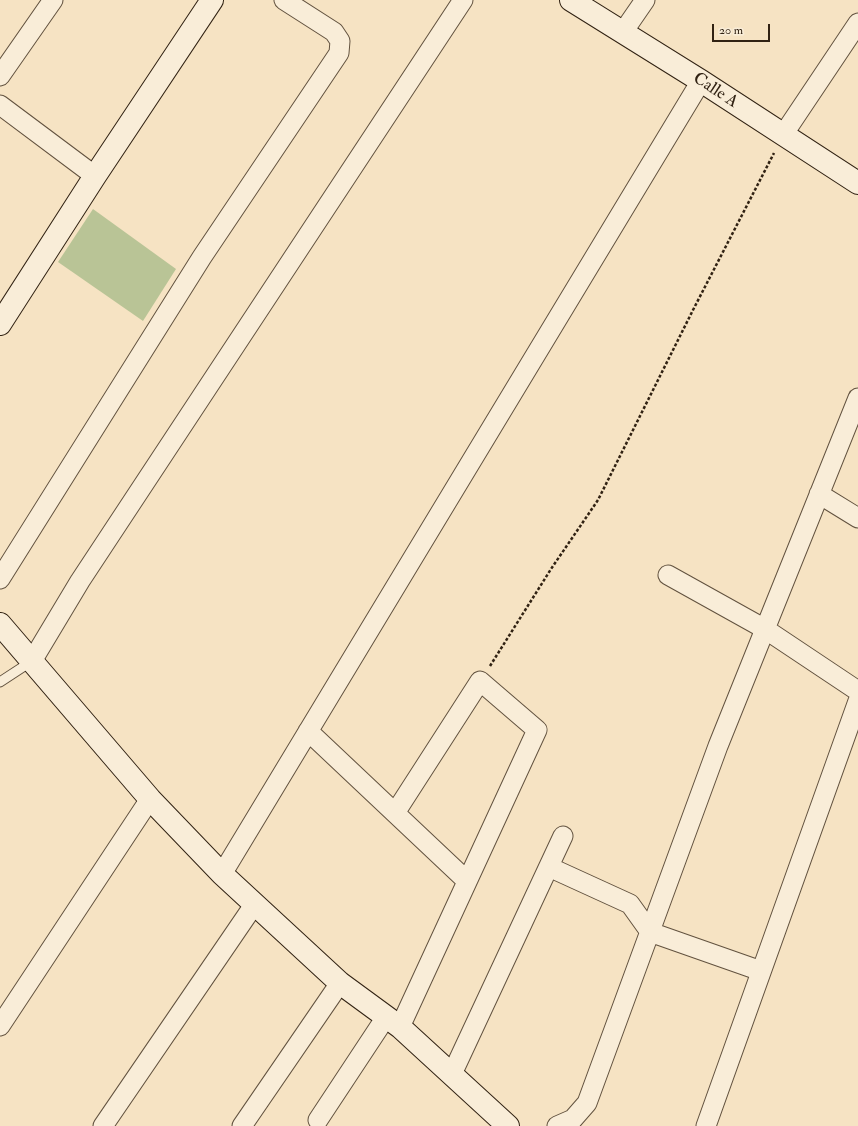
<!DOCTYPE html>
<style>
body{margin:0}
#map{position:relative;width:858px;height:1126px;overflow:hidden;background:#f6e3c3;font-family:"IM FELL Double Pica",serif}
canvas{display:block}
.scale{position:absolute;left:712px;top:24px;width:58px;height:18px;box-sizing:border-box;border:2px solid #312213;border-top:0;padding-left:5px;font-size:12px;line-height:14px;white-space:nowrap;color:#312213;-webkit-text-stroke:3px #f9edd8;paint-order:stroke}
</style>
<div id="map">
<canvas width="858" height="1126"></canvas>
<div class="scale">20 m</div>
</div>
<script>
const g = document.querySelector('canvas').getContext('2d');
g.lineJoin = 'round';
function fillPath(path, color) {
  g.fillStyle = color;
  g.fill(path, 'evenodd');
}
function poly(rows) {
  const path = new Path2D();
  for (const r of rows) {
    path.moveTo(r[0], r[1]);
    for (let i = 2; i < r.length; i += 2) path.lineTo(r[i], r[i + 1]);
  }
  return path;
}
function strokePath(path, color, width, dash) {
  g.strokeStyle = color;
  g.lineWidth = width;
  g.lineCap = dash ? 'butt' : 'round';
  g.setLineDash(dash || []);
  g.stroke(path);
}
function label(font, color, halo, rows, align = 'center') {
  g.font = font + ' "IM FELL Double Pica",serif';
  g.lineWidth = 3.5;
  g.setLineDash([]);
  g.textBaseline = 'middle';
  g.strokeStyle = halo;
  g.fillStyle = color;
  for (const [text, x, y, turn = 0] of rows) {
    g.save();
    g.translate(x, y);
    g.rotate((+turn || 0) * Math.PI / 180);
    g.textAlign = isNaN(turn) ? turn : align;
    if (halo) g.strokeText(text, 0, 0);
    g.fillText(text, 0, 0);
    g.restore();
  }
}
const green = poly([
 [93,209,176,269,143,321,58,262]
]);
const path = poly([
 [490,666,551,569,598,500,693,310,774,153]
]);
const lane = poly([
 [0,682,32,661]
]);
const street = poly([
 [623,32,645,0],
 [0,76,53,0],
 [0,105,95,176],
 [783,135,858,23],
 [819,494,858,518],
 [668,575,765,629,858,691],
 [0,579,202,257,339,53,340,41,334,32,284,0],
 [32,661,80,581,463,0],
 [308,731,467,881],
 [395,813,480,681,537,730,400,1027],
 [549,867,630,904,650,932,761,971],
 [222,874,701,81],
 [0,1026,150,799],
 [452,1074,563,836],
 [318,1120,386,1017],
 [103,1126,254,905],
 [242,1126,340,983],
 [557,1126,573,1119,587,1103,718,746,858,398],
 [706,1126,858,701]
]);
const secondary = poly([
 [571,0,701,81,858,183],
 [0,324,95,176,212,0],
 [0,624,150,799,222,874,340,983,400,1027,508,1126]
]);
const streetNames = [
 ["Calle A",715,91,33]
];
fillPath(green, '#b9c496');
strokePath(lane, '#62523f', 11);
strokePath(street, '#62523f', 21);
strokePath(secondary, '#312213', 24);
strokePath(path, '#312213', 2.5, [3, 2]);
strokePath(lane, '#f9edd8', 9);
strokePath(street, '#f9edd8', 19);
strokePath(secondary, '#f9edd8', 22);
label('17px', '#312213', '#f9edd8', streetNames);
</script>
